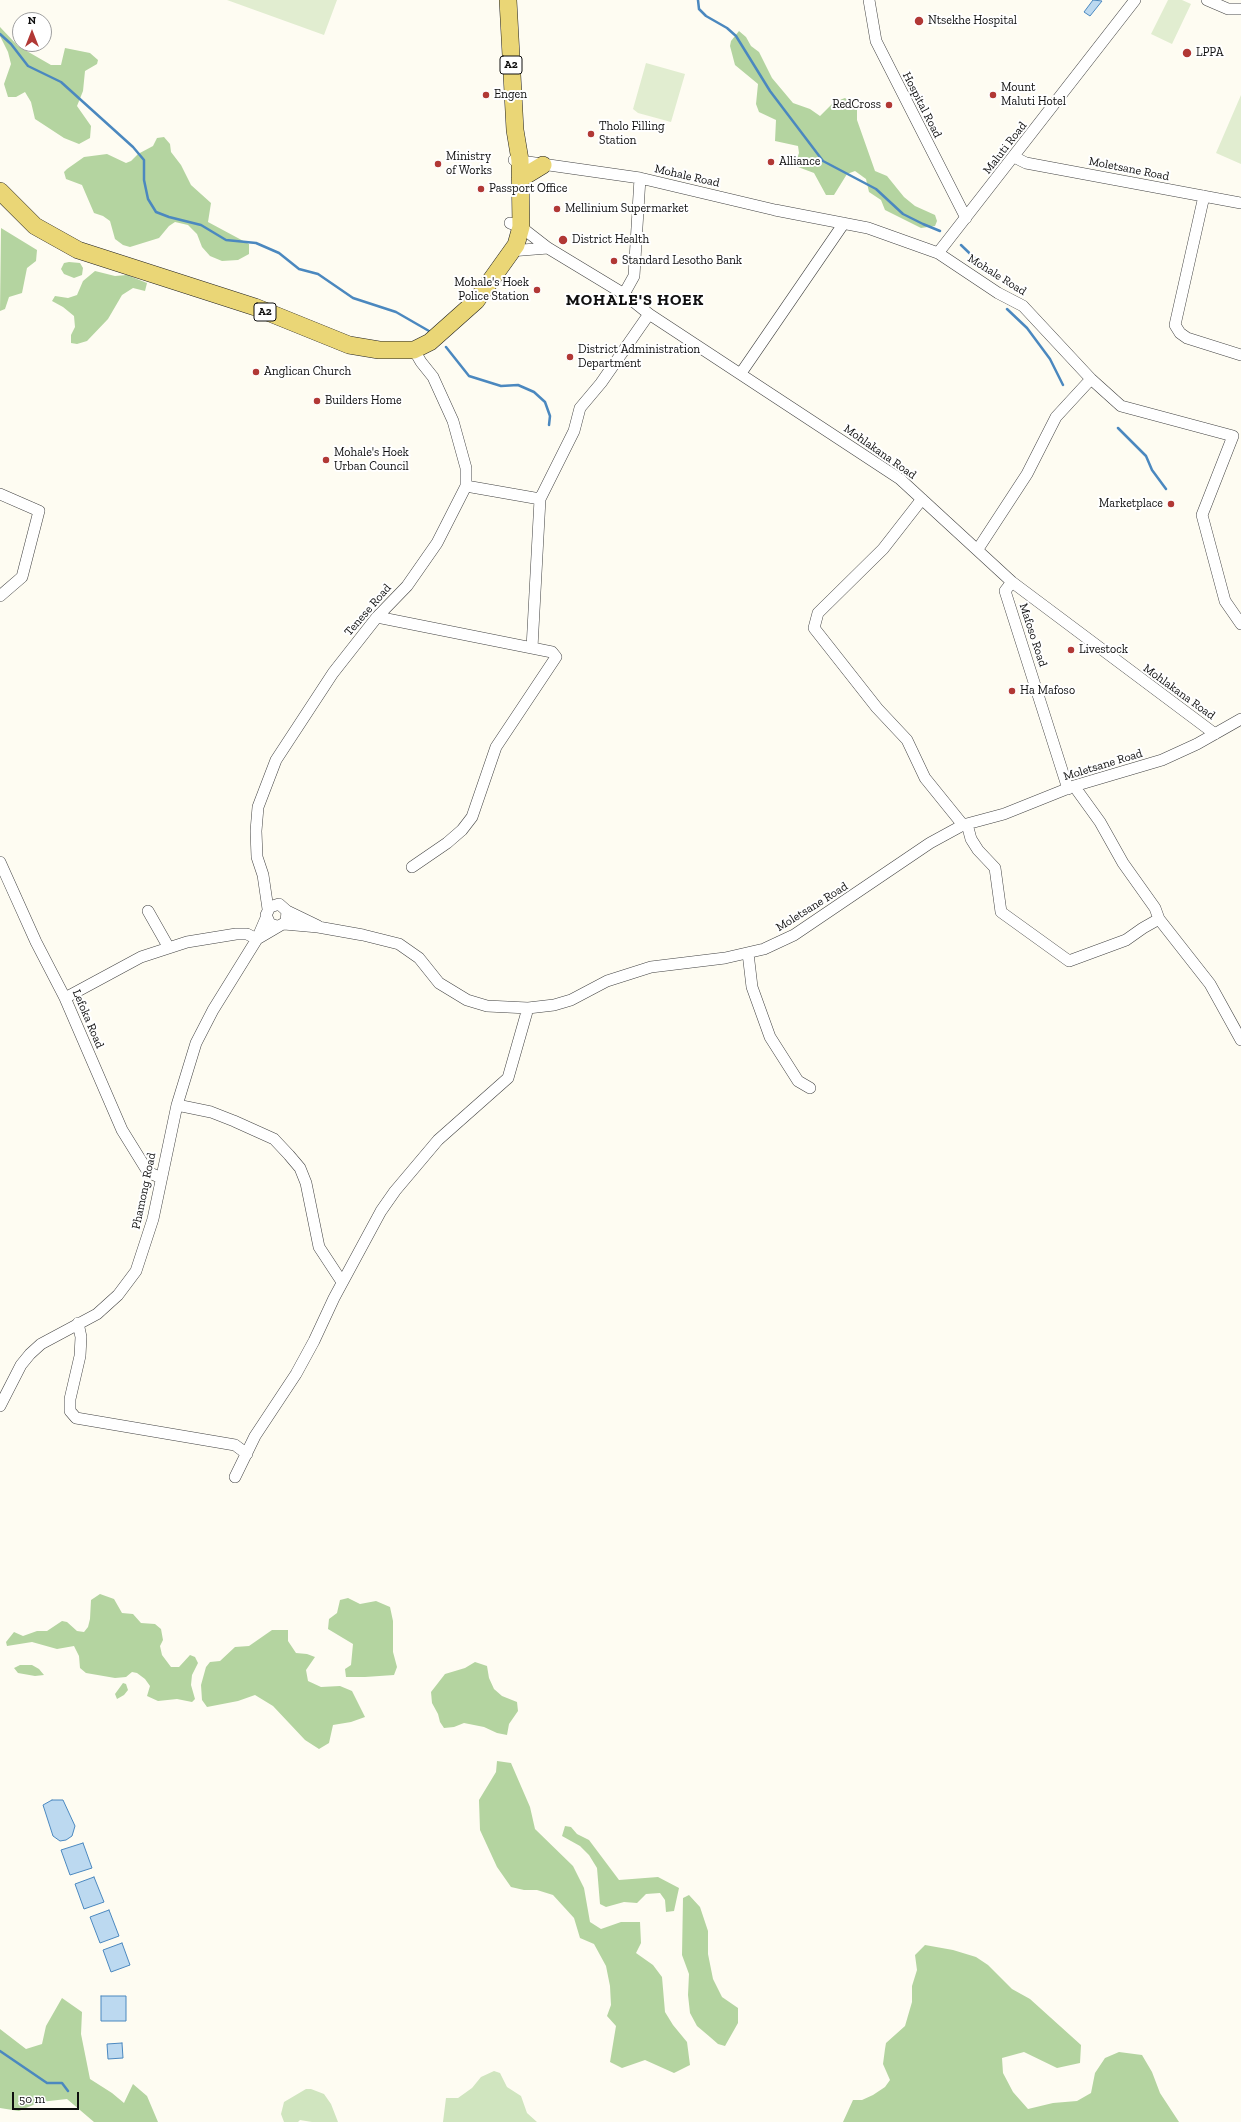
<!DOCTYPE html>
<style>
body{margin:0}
#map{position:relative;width:1241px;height:2122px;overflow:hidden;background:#fefcf2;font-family:"Zilla Slab",serif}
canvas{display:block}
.north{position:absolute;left:12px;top:12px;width:40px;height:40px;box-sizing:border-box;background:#fff;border:1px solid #9f9f9f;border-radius:50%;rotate:0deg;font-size:11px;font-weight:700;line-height:16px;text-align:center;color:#0f0f0f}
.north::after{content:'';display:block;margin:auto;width:14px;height:18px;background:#b13835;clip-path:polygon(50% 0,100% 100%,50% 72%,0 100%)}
.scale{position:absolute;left:12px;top:2092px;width:67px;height:18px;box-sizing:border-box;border:2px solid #0f0f0f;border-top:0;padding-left:5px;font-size:12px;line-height:14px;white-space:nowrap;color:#0f0f0f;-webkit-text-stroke:3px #fff;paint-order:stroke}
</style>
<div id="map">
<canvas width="1241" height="2122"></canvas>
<div class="north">N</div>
<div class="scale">50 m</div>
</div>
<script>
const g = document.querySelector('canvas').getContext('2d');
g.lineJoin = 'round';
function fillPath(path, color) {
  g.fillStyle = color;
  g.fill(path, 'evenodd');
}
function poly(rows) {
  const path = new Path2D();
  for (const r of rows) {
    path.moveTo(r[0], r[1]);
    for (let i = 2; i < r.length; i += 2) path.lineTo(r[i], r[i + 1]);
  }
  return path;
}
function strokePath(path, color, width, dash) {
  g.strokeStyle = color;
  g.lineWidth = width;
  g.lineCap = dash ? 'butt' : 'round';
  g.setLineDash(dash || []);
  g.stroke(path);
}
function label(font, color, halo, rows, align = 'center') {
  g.font = font + ' "Zilla Slab",serif';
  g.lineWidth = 4;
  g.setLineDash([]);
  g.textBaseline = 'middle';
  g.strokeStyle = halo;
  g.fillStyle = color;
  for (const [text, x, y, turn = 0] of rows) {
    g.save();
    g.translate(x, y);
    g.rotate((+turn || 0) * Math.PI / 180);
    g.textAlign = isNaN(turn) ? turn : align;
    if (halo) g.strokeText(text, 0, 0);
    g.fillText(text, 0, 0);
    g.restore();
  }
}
const green = poly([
 [494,2071,500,2073,507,2087,521,2096,527,2113,537,2122,443,2122,446,2098,458,2098,472,2088,481,2077],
 [306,2089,311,2089,324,2094,331,2104,338,2122,312,2122,300,2120,298,2122,284,2122,281,2114,284,2102]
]);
const forest = poly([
 [0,27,18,46,51,65,61,65,65,48,90,53,98,60,97,64,85,71,83,91,77,106,91,126,90,138,79,144,64,138,35,119,31,102,25,92,16,97,8,97,4,84,11,64,8,52,0,36],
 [739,31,746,37,751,46,759,52,772,78,793,103,810,109,820,116,834,102,845,98,857,107,857,120,875,171,887,176,904,197,915,206,935,215,937,221,935,226,921,228,885,210,881,200,869,192,866,179,855,171,847,174,834,195,826,195,814,173,798,167,796,162,799,153,798,146,775,141,776,120,759,112,756,104,758,84,735,65,730,46,731,41],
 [164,137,170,144,171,152,181,165,191,185,211,203,208,222,249,244,249,254,238,260,222,261,210,256,202,247,197,234,188,225,175,222,169,226,159,238,130,247,123,245,115,239,110,221,103,216,94,213,82,185,66,179,64,172,67,169,84,157,107,154,126,163,131,161,138,154,153,146,157,138],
 [1,228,37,250,36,261,27,268,22,293,9,297,5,309,0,311],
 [69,262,80,263,83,268,82,275,74,278,64,274,61,269,64,263],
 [95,271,115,276,127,275,147,283,145,291,133,288,122,295,108,319,87,341,77,344,71,343,71,335,75,327,74,316,63,307,52,301,55,296,68,298,77,295,83,281],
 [100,1594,114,1599,122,1613,133,1614,141,1623,155,1624,161,1629,163,1640,160,1646,162,1655,171,1667,179,1667,190,1655,195,1657,198,1663,192,1675,191,1685,195,1699,192,1702,177,1699,158,1701,147,1696,150,1686,145,1679,137,1673,132,1672,126,1677,115,1678,86,1673,80,1668,79,1656,74,1646,57,1649,32,1642,7,1646,6,1642,14,1632,23,1636,37,1631,47,1631,62,1621,67,1622,77,1631,84,1632,88,1627,90,1619,91,1600],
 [348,1598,360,1604,376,1601,390,1607,393,1621,393,1652,397,1667,394,1675,365,1677,346,1677,345,1669,351,1665,353,1644,328,1629,329,1619,337,1613,340,1600],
 [272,1630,288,1630,288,1641,296,1653,307,1654,315,1657,306,1670,308,1681,321,1687,340,1686,352,1691,365,1717,351,1722,333,1725,329,1743,319,1749,305,1740,273,1706,255,1695,238,1701,207,1707,202,1700,201,1685,206,1667,210,1662,220,1661,235,1647,249,1646],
 [475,1662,487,1666,489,1678,494,1689,502,1696,517,1702,518,1711,509,1724,507,1735,497,1733,484,1727,464,1723,454,1727,444,1728,440,1722,438,1714,432,1703,431,1692,445,1674,465,1668],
 [20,1665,32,1665,39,1669,44,1675,35,1676,18,1673,14,1668],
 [123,1683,126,1684,128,1690,124,1695,117,1699,115,1694],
 [497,1761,511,1763,530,1807,535,1829,573,1866,584,1888,590,1922,601,1929,621,1922,640,1922,641,1943,636,1953,653,1965,662,1977,665,2012,673,2025,687,2042,690,2065,674,2073,645,2060,622,2068,610,2062,616,2026,607,2016,611,2005,610,1986,606,1966,594,1944,580,1938,574,1918,553,1895,537,1890,524,1890,511,1887,497,1867,480,1830,479,1800,496,1772],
 [565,1826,571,1827,577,1834,589,1840,619,1880,658,1877,679,1888,674,1911,666,1912,665,1900,660,1893,646,1894,637,1903,624,1902,606,1907,600,1904,597,1868,589,1855,580,1846,562,1836],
 [689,1895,700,1907,708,1931,708,1954,713,1979,722,1997,738,2008,738,2023,725,2046,718,2044,710,2037,697,2026,690,2013,688,1995,689,1974,682,1955,683,1898],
 [925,1945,953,1950,976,1957,988,1965,1012,1989,1030,1999,1081,2045,1080,2063,1057,2068,1024,2052,1002,2058,1003,2073,1013,2092,1028,2109,1053,2103,1077,2101,1091,2093,1095,2073,1105,2058,1119,2052,1142,2055,1152,2072,1160,2093,1179,2122,843,2122,853,2100,862,2100,873,2095,885,2087,890,2080,883,2064,885,2049,886,2043,905,2026,912,2002,912,1986,917,1970,915,1955],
 [62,1998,82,2012,81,2034,90,2079,112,2093,124,2103,133,2084,147,2096,158,2122,94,2122,67,2099,40,2102,19,2111,0,2108,0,2029,26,2049,42,2044,46,2026]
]);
const pitch = poly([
 [227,0,337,0,324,35],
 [1168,0,1182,0,1191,4,1172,44,1151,34],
 [646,63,685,74,671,122,638,113,633,109],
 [1241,95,1241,164,1216,153]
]);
const water = poly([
 [1093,0,1102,1,1090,16,1084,12,1093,0],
 [52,1800,63,1800,75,1826,72,1836,66,1840,60,1841,53,1836,43,1805,52,1800],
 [83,1843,92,1868,70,1875,61,1850,83,1843],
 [94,1877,104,1902,84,1909,75,1884,94,1877],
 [109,1910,119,1936,100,1943,90,1917,109,1910],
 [122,1943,130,1965,111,1972,103,1950,122,1943],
 [101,1996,126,1996,126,2021,101,2021,101,1996],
 [122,2043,123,2058,108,2059,107,2044,122,2043]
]);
const stream = poly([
 [698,0,699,9,706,16,727,28,736,36,770,91,823,161,876,189,903,214,923,224,940,231],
 [0,34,11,44,28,66,61,82,133,147,144,160,144,180,148,199,156,212,169,217,201,225,226,240,256,243,279,253,299,269,318,274,353,298,396,312,429,331],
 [961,245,989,272],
 [1007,309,1027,328,1050,359,1063,385],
 [446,347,469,376,501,386,518,385,534,392,545,402,550,416,549,425],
 [1118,428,1146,456,1152,470,1166,489],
 [0,2051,47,2083,62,2083,68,2091]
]);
const street = poly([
 [869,0,876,41,966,218],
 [1207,0,1228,9,1241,9],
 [1014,157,1026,163,1241,203],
 [514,160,640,178,775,210,868,228,938,253,998,293,1023,306,1091,379,1121,406,1233,436,1202,515,1225,601,1241,624],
 [1204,196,1175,325,1180,333,1187,338,1241,355],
 [510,223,521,227,548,248,624,294,649,314,900,479,1012,582,1215,734],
 [510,251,548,248],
 [938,253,1135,0],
 [624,294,634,276,640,178],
 [741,373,844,223],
 [466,486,540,499],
 [0,494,39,511,22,577,0,596],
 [922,499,883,549,818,613,814,628,877,708,907,740,925,778,963,825],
 [978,549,1027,474,1056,417,1091,379],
 [1012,582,1005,591,1068,789],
 [377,617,552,652,556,657,496,747,472,817,462,830,447,843,412,867],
 [532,648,540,499,574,431,580,408,601,383,649,314],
 [1074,786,1100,822,1123,863,1155,908,1159,919,1210,984,1241,1040],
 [967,824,971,839,978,850,995,868,1001,912,1069,961,1126,940,1143,928,1159,919],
 [0,862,36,942,65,998,122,1130,148,1172,161,1178],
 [268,909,263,875,257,857,256,831,258,807,276,760,333,673,377,617,407,586,437,543,466,486,466,468,453,421,433,377,421,362,414,350],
 [148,911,169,948],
 [287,911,318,926],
 [284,924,318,927,363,935,399,944,419,958,439,983,467,1000,487,1006,528,1008,554,1005,571,1000,607,981,651,967,725,958,764,949,794,935,930,843,963,825,1004,814,1074,786,1162,760,1197,744,1241,719],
 [257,939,286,922,287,911,279,904,270,907,266,915,270,924,277,926],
 [748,953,752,987,770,1037,798,1081,810,1088],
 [65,998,141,957,187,942,236,934,247,934,257,939],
 [177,1105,211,1112,234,1121,274,1139,289,1155,300,1168,306,1183,319,1247,342,1282],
 [78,1323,81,1337,80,1356,70,1399,70,1411,76,1418,235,1445,247,1454],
 [0,1406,21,1365,30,1354,41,1344,97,1314,118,1295,136,1271,153,1219,177,1105,196,1043,213,1010,257,939,266,918],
 [235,1477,255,1436,296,1374,314,1341,334,1298,381,1211,395,1191,438,1140,508,1078,528,1008]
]);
const primary = poly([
 [520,179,543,165],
 [0,191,35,226,78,250,255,307,349,345,379,350,414,350,430,342,476,301,516,245,521,227,520,160,515,130,508,0]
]);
const markers = [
 [919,21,5,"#b13835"],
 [1187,53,5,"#b13835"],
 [486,95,4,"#b13835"],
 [993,95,4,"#b13835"],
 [889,105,4,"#b13835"],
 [591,134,4,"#b13835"],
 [771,162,4,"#b13835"],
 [438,164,4,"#b13835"],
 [481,189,4,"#b13835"],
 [557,209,4,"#b13835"],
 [563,240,5,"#b13835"],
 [614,261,4,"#b13835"],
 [537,290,4,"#b13835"],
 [570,357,4,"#b13835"],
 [256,372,4,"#b13835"],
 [317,401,4,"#b13835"],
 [326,460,4,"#b13835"],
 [1171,504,4,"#b13835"],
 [1071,650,4,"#b13835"],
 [1012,691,4,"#b13835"]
];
const shields = [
 [511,65,22],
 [265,312,22]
];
const shieldNames = [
 ["A2",511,65],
 ["A2",265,312]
];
const poiNames = [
 ["Ntsekhe Hospital",928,21],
 ["LPPA",1196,53],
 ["Mount",1001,88],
 ["Maluti Hotel",1001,102],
 ["Engen",494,95],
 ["RedCross",881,105,"right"],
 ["Tholo Filling",599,127],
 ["Station",599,141],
 ["Ministry",446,157],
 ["of Works",446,171],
 ["Alliance",779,162],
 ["Passport Office",489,189],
 ["Mellinium Supermarket",565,209],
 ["District Health",572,240],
 ["Standard Lesotho Bank",622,261],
 ["Mohale's Hoek",529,283,"right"],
 ["Police Station",529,297,"right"],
 ["District Administration",578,350],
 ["Department",578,364],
 ["Anglican Church",264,372],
 ["Builders Home",325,401],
 ["Mohale's Hoek",334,453],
 ["Urban Council",334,467],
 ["Marketplace",1163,504,"right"],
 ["Livestock",1079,650],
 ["Ha Mafoso",1020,691]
];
const streetNames = [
 ["Hospital Road",922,105,63],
 ["Maluti Road",1005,148,-52],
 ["Moletsane Road",1129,169,11],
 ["Mohale Road",687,176,13],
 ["Mohale Road",997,275,32],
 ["Mohlakana Road",880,452,35],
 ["Tenese Road",368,610,-49],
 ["Mafoso Road",1033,635,72],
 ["Mohlakana Road",1179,692,36],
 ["Moletsane Road",1103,765,-17],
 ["Moletsane Road",812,907,-32],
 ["Lefoka Road",88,1019,67],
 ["Phamong Road",144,1191,-78]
];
const districtNames = [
 ["MOHALE'S HOEK",635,300]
];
fillPath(green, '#d0e5bf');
fillPath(forest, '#b4d4a0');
fillPath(pitch, '#e1edd0');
fillPath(water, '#bcd9f0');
strokePath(water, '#4b88bf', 1);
strokePath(stream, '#4b88bf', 2.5);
strokePath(street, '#424242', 12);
strokePath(primary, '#202020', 18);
strokePath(street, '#fff', 11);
strokePath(primary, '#ead676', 17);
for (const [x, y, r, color] of markers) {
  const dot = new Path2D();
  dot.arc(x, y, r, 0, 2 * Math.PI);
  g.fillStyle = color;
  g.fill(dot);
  strokePath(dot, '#fff', 1.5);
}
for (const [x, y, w] of shields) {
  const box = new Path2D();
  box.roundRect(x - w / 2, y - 9, w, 18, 3);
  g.fillStyle = '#fff';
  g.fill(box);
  strokePath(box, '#0f0f0f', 1);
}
label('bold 11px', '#0f0f0f', null, shieldNames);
label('12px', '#0f0f0f', '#fff', poiNames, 'left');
label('12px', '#0f0f0f', '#fff', streetNames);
g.letterSpacing = '1px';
label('bold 16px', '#0f0f0f', '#fff', districtNames);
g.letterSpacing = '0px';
</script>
